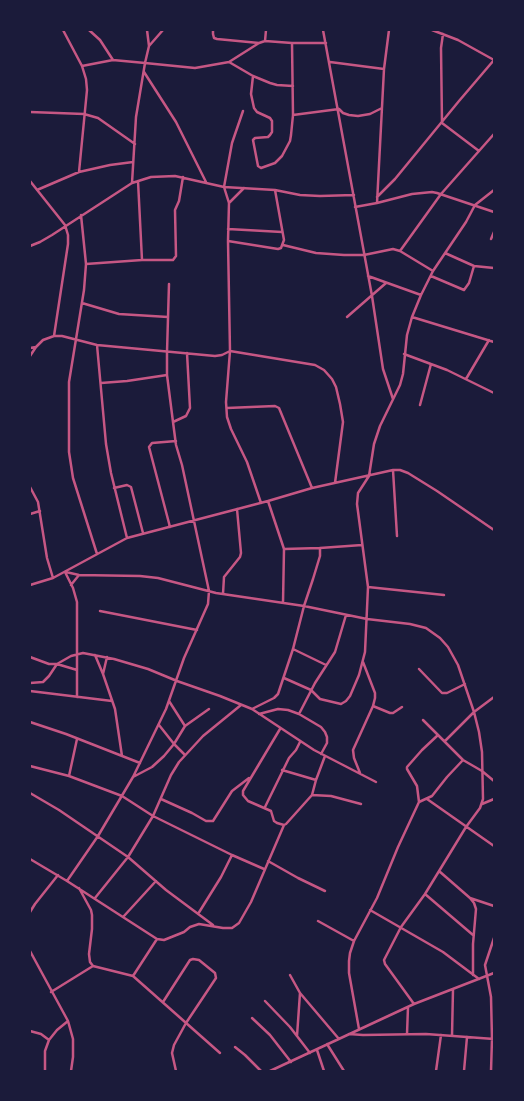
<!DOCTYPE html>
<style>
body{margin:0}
#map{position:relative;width:524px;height:1101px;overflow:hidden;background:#1b1b3a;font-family:Lato,sans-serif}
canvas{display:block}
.frame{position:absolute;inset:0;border:31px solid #1b1b3a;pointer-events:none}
</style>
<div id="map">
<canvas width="524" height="1101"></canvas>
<div class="frame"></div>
</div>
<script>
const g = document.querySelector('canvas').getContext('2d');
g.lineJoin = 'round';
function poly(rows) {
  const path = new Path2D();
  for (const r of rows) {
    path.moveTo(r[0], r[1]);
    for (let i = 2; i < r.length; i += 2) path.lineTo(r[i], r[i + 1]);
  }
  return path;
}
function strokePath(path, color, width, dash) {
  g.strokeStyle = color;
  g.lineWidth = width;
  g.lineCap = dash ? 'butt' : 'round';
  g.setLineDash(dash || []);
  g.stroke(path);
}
const minor = poly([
 [63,30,82,66,86,79,87,90,79,172],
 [89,30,100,40,113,60],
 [213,30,213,34,214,38,217,39,259,43],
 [323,30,372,296,383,369,393,399],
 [432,30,458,40,494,60],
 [443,34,441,48,442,123,479,151],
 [265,41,266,30],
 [149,46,163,30],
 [229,62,253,76,270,83,277,85,293,86],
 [330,62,384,69],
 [82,66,113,60,145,63,149,46,147,30],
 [144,72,176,122,206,182],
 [253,76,251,94,254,108,257,112,270,118,272,121,272,132,270,135,268,137,255,138,253,140,258,166,261,168,275,163,282,156,290,141,291,135,293,115,292,43],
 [243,111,232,143,224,187,229,203,228,241,230,351,226,402,227,417,231,429,247,462,261,503],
 [30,112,84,114,98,118,135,144],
 [293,115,339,109,343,113,349,115,358,116,370,114,382,108],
 [30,181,65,225,68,235,68,244,54,336],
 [138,181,142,260],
 [132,183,136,117,145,63,195,68,229,62,259,43,265,41,292,43,326,43],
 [37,190,79,172,110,165,133,162],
 [377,197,395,179,459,101,494,60],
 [229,203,244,188],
 [377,203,384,69,389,30],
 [355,207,377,203,412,194,432,192,437,193,494,212],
 [81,215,86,264,84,290,69,382,69,452,73,478,97,554],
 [228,229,282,232],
 [491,239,494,232],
 [228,241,278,249,281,248,284,240,275,190],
 [283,245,316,253,344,255,364,255,393,249,400,251,433,271],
 [30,246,40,242,52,235,132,183,151,177,175,176,224,187,275,190,300,195,320,196,354,195],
 [400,251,441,194,494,134],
 [445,253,474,266,494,268],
 [86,264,142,260,173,260,176,256,175,210,179,201,183,177],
 [368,276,421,295],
 [431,276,464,290,469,283,474,266],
 [82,303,119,314,168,317],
 [347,317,386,283],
 [412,317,494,342],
 [97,345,106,444,111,473,127,538],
 [30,348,36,347],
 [404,354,447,370,494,393],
 [30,356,36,347,43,340,54,336,62,336,97,345,215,356,222,355,230,351,315,365,324,370,332,379,336,387,340,404,343,422,335,483],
 [466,379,489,340],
 [101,383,127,381,167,375],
 [420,405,431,364],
 [227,408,275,406,279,408,312,488],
 [173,422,186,416,190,408,187,353],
 [393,470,397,536],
 [30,487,38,502,47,558,53,578],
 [114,488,127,485,131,487,143,533],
 [268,501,284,549,320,548],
 [30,514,40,511],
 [170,527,149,447,152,443,176,441],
 [65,572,73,588,77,602,77,697],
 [66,572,79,575,140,576,158,578,216,593,304,606,367,619,410,624,426,628,440,638,448,647,458,665,474,712,479,732,482,752,483,799,480,808,466,827,425,894,401,927,384,960,385,964,414,1004],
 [30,585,53,578,127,538,268,501,312,488,393,470,400,470,408,473,437,491,494,530],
 [71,585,79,575],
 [368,587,444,595],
 [223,594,224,577,240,557,241,553,237,509],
 [283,603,284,549],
 [100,611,197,630],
 [293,649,326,665],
 [95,655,103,674,115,709,122,756],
 [30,657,49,664,57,664,71,656,83,653,114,659,148,669,177,681,220,696,252,709,314,750,376,782],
 [419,669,442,693,447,693,465,684],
 [103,674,107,657],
 [284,678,311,690,320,699,341,704,346,701,350,696,359,675,365,652,368,587,357,504,358,493,369,476,374,444,380,426,400,385,403,374,407,335,412,317,421,295,433,271,466,222,475,205,494,190],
 [30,683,43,682,49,676,57,664,77,670],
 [30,691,112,701],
 [169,701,185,726],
 [373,706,390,713,393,713,402,707],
 [252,709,274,698,278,694,293,649,304,606,313,579,320,556,320,548,362,545],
 [259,714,278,709,288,710,299,714,321,727,325,732,327,737,327,743,321,754],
 [299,714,315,683,335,652,346,615],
 [423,720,463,760,482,771,494,781],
 [30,722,66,734,140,763],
 [159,725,174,744,185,755],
 [280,729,243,791,243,795,248,801,271,811,274,821,277,823,284,825,286,824,312,795,316,780,325,756],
 [445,741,474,712,494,697],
 [30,766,69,776,122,796,153,816,232,855,264,869],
 [282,770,316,780],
 [360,773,354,758,353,750,373,706,375,698,375,693,363,662],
 [69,776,77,739],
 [133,777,152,767,164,756,174,744,185,726,209,709],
 [30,793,59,810,128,857,166,890,213,925],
 [312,795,331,796,361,804],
 [161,799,192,813,206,821,213,821,232,791,249,778],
 [427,799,494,846],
 [419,802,432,796,447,777,463,760],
 [482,804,494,799],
 [265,807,289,758,296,750,300,742],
 [30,859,67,881,157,939,164,940,184,932,190,927,199,924,223,928,232,928,239,923,251,902,284,825],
 [268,861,298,878,325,891],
 [439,871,470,898,474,903,476,909,473,944,473,975],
 [67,881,98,836,133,777,166,709,184,658,208,604,209,591,182,465,176,445,173,422,167,375,167,352,169,284],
 [79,888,91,910,92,915,92,929,89,954,90,962,93,966,133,976,157,939],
 [425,894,473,935],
 [95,898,128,857,153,816,171,775,179,762,203,736,241,705],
 [470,898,494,906],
 [370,910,443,952,479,979],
 [30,912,35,904,58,875],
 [198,914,221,877,232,855],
 [124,916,156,881],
 [318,921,354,941],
 [30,951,68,1021,73,1039,73,1057,71,1071],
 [290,975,300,993,339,1039],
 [133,976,220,1053],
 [51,992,93,966],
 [265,1001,290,1027,310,1053],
 [163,1002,190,960,193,959,199,960,215,973,216,978,186,1023,174,1045,172,1053,176,1071],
 [252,1018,270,1035,291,1062],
 [359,1029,349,973,349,961,350,953,354,941,377,898,398,847,419,802,417,786,407,769,407,767,422,750,438,735],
 [30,1031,41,1034,49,1040],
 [349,1034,363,1035,426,1034,494,1039],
 [407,1034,408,1007],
 [297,1036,300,993],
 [452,1036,453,989],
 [327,1044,344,1071],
 [235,1047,245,1055,261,1071],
 [317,1050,324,1071],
 [45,1071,45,1051,49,1040,57,1030,68,1021],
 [270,1071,414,1004,494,973],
 [436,1071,441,1035],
 [464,1071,467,1037],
 [491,1071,492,1039,491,997,485,965,494,938]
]);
strokePath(minor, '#c65784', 2.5);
</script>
